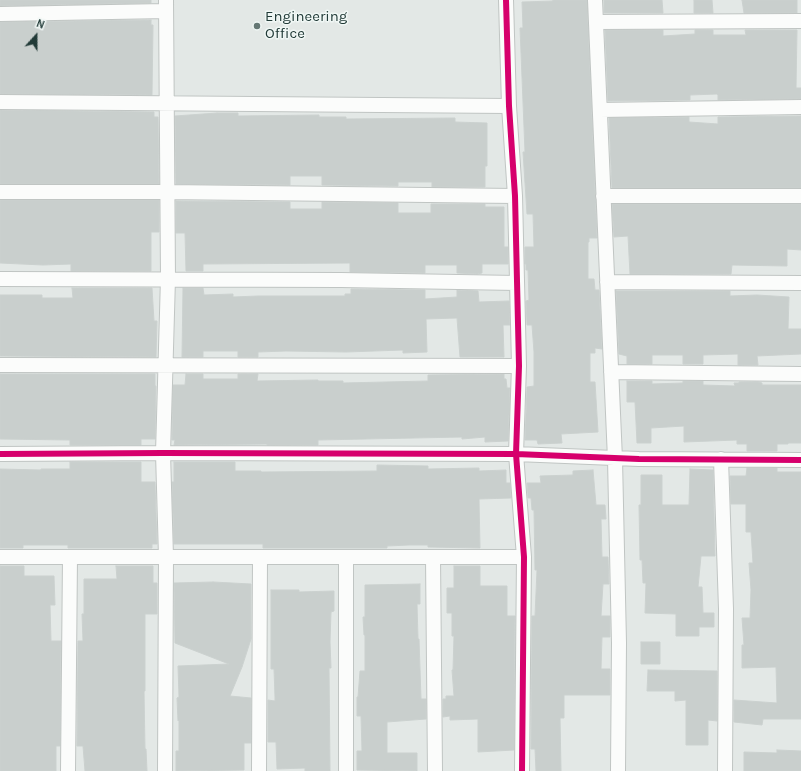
<!DOCTYPE html>
<style>
body{margin:0}
#map{position:relative;width:801px;height:771px;overflow:hidden;background:#e3e8e6;font-family:Karla,sans-serif}
canvas{display:block}
.north{position:absolute;left:16px;top:16px;width:40px;height:40px;-webkit-text-stroke:3px #f0f7f5;paint-order:stroke;rotate:21deg;font-size:11px;font-weight:700;line-height:16px;text-align:center;color:#213a37}
.north::after{content:'';display:block;margin:auto;width:14px;height:18px;background:#213a37;clip-path:polygon(50% 0,100% 100%,50% 72%,0 100%)}
</style>
<div id="map">
<canvas width="801" height="771"></canvas>
<div class="north">N</div>
</div>
<script>
const g = document.querySelector('canvas').getContext('2d');
g.lineJoin = 'round';
function fillPath(path, color) {
  g.fillStyle = color;
  g.fill(path, 'evenodd');
}
function poly(rows) {
  const path = new Path2D();
  for (const r of rows) {
    path.moveTo(r[0], r[1]);
    for (let i = 2; i < r.length; i += 2) path.lineTo(r[i], r[i + 1]);
  }
  return path;
}
function strokePath(path, color, width, dash) {
  g.strokeStyle = color;
  g.lineWidth = width;
  g.lineCap = dash ? 'butt' : 'round';
  g.setLineDash(dash || []);
  g.stroke(path);
}
function label(font, color, halo, rows, align = 'center') {
  g.font = font + ' Karla,sans-serif';
  g.lineWidth = 3;
  g.setLineDash([]);
  g.textBaseline = 'middle';
  g.strokeStyle = halo;
  g.fillStyle = color;
  for (const [text, x, y, turn = 0] of rows) {
    g.save();
    g.translate(x, y);
    g.rotate((+turn || 0) * Math.PI / 180);
    g.textAlign = isNaN(turn) ? turn : align;
    if (halo) g.strokeText(text, 0, 0);
    g.fillText(text, 0, 0);
    g.restore();
  }
}
const building = poly([
 [0,0,151,0,151,3,0,6,0,0],
 [553,0,587,0,597,238,589,238,589,242,588,242,588,279,594,279,595,290,599,290,602,349,595,348,595,353,590,353,590,382,595,382,598,432,561,434,562,443,538,444,537,440,525,440,527,387,534,386,534,352,532,325,527,325,526,301,529,300,528,270,526,270,526,264,525,264,525,247,534,247,533,214,527,214,523,152,525,152,520,28,523,28,522,2,553,1,553,0],
 [604,0,662,0,663,13,604,13,604,0],
 [694,0,712,0,713,13,694,13,694,0],
 [742,0,797,0,797,13,744,13,742,0],
 [151,20,151,25,153,25,152,95,0,94,0,22,151,20],
 [605,30,663,30,663,36,695,34,695,30,713,30,713,35,746,35,745,30,797,30,796,88,801,88,801,99,718,100,718,95,717,94,690,95,690,100,608,101,605,30],
 [0,110,154,112,154,117,158,117,159,184,0,184,0,110],
 [217,113,238,113,238,116,319,115,319,117,346,117,346,119,455,118,455,122,487,123,487,166,485,166,485,187,432,187,432,182,398,182,398,186,322,185,322,176,290,176,290,185,176,184,175,116,217,113],
 [801,116,801,188,612,188,609,118,689,117,689,122,718,124,718,117,801,116],
 [0,200,159,200,159,232,151,232,151,271,71,271,71,264,43,265,0,263,0,200],
 [176,201,290,202,290,209,322,209,322,202,398,203,398,213,431,213,431,204,485,204,485,207,504,207,504,247,508,247,508,264,482,264,482,273,477,274,457,273,457,265,425,265,425,273,350,272,350,263,203,264,203,271,186,271,185,233,176,233,176,201],
 [612,204,801,204,801,250,787,249,787,266,732,265,731,274,630,274,628,236,614,237,612,204],
 [72,288,152,288,154,321,157,321,156,357,0,356,0,295,42,295,42,298,73,298,72,288],
 [183,288,203,288,204,295,233,294,233,297,258,296,345,296,345,294,351,294,351,289,425,290,425,299,457,297,457,290,478,291,479,302,509,301,510,325,503,325,504,357,460,357,457,318,426,319,427,352,403,353,403,350,346,352,286,351,258,352,258,357,238,357,238,351,203,351,203,357,182,357,183,288],
 [616,291,730,291,730,296,757,295,789,297,788,329,801,329,801,354,757,356,758,365,738,365,738,354,703,355,703,364,683,364,683,355,652,355,652,364,627,364,627,356,619,354,616,291],
 [0,374,155,374,155,386,156,386,155,439,141,439,141,445,70,445,70,440,0,439,0,374],
 [186,374,203,374,203,379,238,379,238,374,258,374,257,381,318,380,318,381,343,381,343,383,428,381,428,375,504,374,504,379,506,379,507,388,510,388,508,441,485,442,485,437,462,439,462,437,318,440,318,445,267,445,267,444,174,445,175,440,172,440,173,385,185,385,186,374],
 [627,381,652,381,652,384,683,383,683,381,703,381,703,385,735,386,734,383,739,383,739,382,758,382,762,383,762,385,801,385,801,443,788,443,788,444,777,444,777,451,747,451,747,444,737,444,737,440,684,442,684,426,651,428,651,443,637,443,635,402,627,402,627,381],
 [70,462,141,462,141,482,155,482,157,544,152,544,152,548,68,548,68,545,23,545,23,548,0,548,0,469,41,470,41,469,70,469,70,462],
 [174,462,235,462,235,471,261,471,261,472,377,471,377,465,428,466,428,469,479,468,479,471,506,470,506,483,510,483,511,498,479,499,480,548,428,547,428,545,409,545,387,546,387,548,263,548,263,544,174,544,172,482,174,482,174,462],
 [747,468,777,468,777,472,801,472,801,719,763,719,762,725,734,722,734,700,777,703,776,667,742,668,742,645,744,645,742,618,750,618,751,590,749,563,753,563,751,532,746,532,746,504,731,504,730,476,746,476,747,468],
 [690,469,713,470,715,556,701,556,698,587,702,587,703,613,714,613,714,627,699,627,699,636,676,636,676,614,645,613,646,583,643,583,642,560,640,560,639,505,641,505,641,475,662,475,662,505,689,505,690,469],
 [593,470,596,505,605,505,606,519,601,519,602,557,608,557,609,584,603,584,601,616,610,616,610,637,602,637,601,669,610,669,610,695,564,695,564,718,560,718,561,771,536,771,535,749,531,749,532,616,535,616,537,570,535,570,534,510,532,510,531,498,528,498,527,483,541,483,540,476,573,475,573,471,593,470],
 [0,566,24,566,24,576,54,576,55,605,50,605,51,641,61,641,60,746,56,746,56,771,0,771,0,566],
 [116,566,153,566,153,583,157,583,157,614,145,614,145,691,144,691,145,749,146,749,147,771,85,771,83,746,77,746,78,641,83,641,82,614,84,614,84,579,117,579,116,566],
 [454,566,480,566,480,586,507,586,507,616,515,616,514,750,478,752,478,719,450,720,450,716,443,717,443,699,446,699,446,696,454,696,452,670,453,670,454,636,452,636,452,613,447,613,447,588,454,588,454,566],
 [213,582,251,584,251,639,242,667,230,696,251,698,251,743,244,743,244,770,176,771,176,751,179,751,179,720,178,721,177,698,179,697,178,666,229,664,175,643,174,583,213,582],
 [420,584,420,604,417,604,418,639,419,639,421,699,426,699,426,719,387,722,387,753,417,753,417,771,357,770,357,751,362,751,361,716,357,716,357,697,358,697,360,671,365,671,365,635,364,635,363,617,365,617,365,585,420,584],
 [271,590,299,590,299,592,334,591,334,611,331,612,330,642,331,668,329,668,330,771,305,771,305,768,277,769,276,742,268,742,268,700,275,701,275,697,274,669,271,669,271,590],
 [641,642,660,642,660,664,641,664,641,642],
 [648,670,717,671,717,721,708,720,708,745,686,745,686,700,675,701,675,691,647,691,648,670],
 [777,750,801,751,801,771,744,771,744,752,777,753,777,750]
]);
const minor = poly([
 [506,0,509,106,515,196,519,366,516,454,524,557,522,771],
 [595,0,615,459,619,643,618,771],
 [0,14,166,11],
 [596,22,801,21],
 [0,102,509,106],
 [600,110,801,107],
 [0,192,166,192,515,196],
 [603,196,801,196],
 [0,279,341,280,517,283],
 [607,282,801,283],
 [0,365,519,366],
 [611,372,801,374],
 [0,454,163,453,516,454,639,459,801,460],
 [721,459,726,609,725,771],
 [0,557,524,557],
 [433,557,435,771],
 [68,771,70,557],
 [165,771,166,557,163,453,168,278,166,0],
 [259,771,260,557],
 [346,771,346,557]
]);
const cycleway = poly([
 [506,0,509,106,515,196,519,366,516,454,524,557,522,771],
 [0,454,163,453,516,454,639,459,801,460]
]);
const markers = [
 [257,26,4,"#657774"]
];
const poiNames = [
 ["Engineering",265,17],
 ["Office",265,34]
];
fillPath(building, '#c9cfcd');
strokePath(building, '#cbd1cf', 1);
strokePath(minor, '#c0c5c3', 16);
strokePath(minor, '#fbfcfb', 14);
strokePath(cycleway, '#d6006c', 6);
for (const [x, y, r, color] of markers) {
  const dot = new Path2D();
  dot.arc(x, y, r, 0, 2 * Math.PI);
  g.fillStyle = color;
  g.fill(dot);
  strokePath(dot, '#f0f7f5', 1.5);
}
label('15px', '#213a37', '#f0f7f5', poiNames, 'left');
</script>
